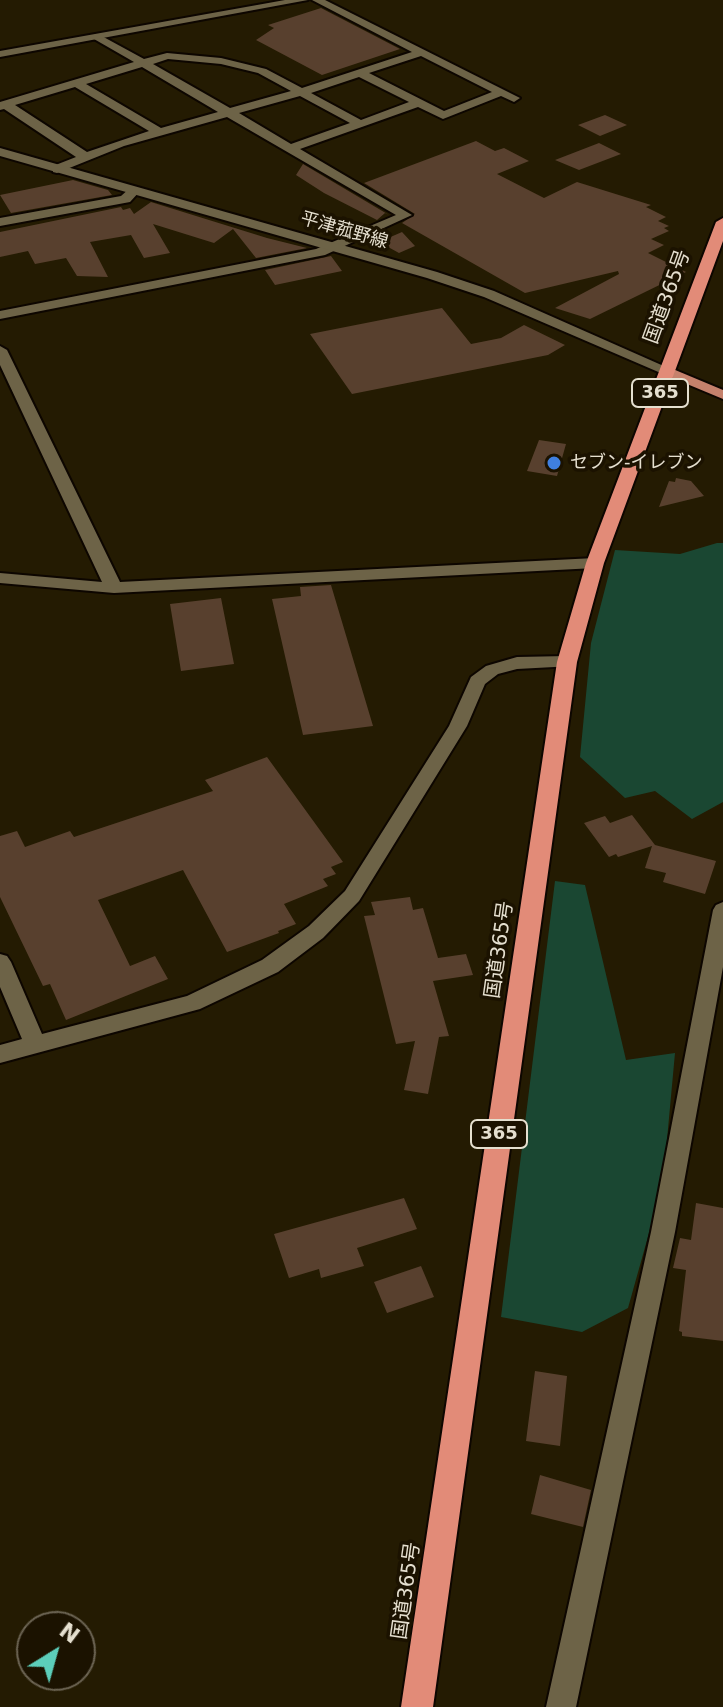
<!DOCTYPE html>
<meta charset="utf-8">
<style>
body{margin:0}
#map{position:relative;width:723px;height:1707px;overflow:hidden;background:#241b02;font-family:"DejaVu Sans",sans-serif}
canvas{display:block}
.north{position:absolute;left:16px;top:1611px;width:80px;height:80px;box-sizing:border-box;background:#1b1200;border:2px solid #6c6453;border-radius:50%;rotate:37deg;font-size:22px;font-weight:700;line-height:32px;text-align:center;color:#e5dfcf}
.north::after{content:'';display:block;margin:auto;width:28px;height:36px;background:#5cceba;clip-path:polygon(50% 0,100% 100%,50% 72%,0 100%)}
</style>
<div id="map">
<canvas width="723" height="1707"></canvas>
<div class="north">N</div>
</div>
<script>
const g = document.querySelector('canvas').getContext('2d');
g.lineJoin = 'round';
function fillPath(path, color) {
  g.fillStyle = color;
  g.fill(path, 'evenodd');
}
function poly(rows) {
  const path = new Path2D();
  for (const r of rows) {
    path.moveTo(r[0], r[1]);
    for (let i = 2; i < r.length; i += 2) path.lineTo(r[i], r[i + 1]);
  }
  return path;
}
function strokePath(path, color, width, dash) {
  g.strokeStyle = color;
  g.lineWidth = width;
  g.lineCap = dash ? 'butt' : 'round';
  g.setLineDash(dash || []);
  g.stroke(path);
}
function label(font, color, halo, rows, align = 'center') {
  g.font = font + ' "DejaVu Sans","Noto Sans JP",sans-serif';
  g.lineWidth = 7;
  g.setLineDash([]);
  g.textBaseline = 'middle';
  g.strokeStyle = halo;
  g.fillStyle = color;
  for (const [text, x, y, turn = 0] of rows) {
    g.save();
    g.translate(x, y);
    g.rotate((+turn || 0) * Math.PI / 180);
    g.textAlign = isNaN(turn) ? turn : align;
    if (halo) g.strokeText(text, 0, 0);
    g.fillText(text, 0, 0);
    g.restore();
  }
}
const green = poly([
 [717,543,723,543,723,802,692,819,655,791,625,798,580,757,591,643,615,550,680,554],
 [555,881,585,885,626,1060,675,1053,663,1183,628,1308,582,1332,501,1317]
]);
const building = poly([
 [321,8,400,49,322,75,256,40,274,28,268,25],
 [605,115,627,125,600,136,578,125],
 [476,141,495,151,504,148,529,161,497,174,544,198,577,182,651,205,646,207,666,217,658,221,669,226,664,228,669,231,651,239,664,245,648,253,686,272,590,319,555,308,619,274,618,271,525,293,402,223,415,214,364,183],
 [599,143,621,154,579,170,555,160],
 [303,164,389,215,385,213,377,220,324,193,296,175],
 [73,180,108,190,112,195,11,213,0,195],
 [151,202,267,238,307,248,256,258,233,229,214,243,153,224,170,253,144,258,131,235,90,242,108,277,77,276,66,258,35,264,28,251,0,257,0,232,121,207,123,210,130,208,134,214],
 [402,232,415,246,399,253,379,242],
 [331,256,342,271,275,285,265,270],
 [442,308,471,344,501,338,524,325,565,345,548,355,352,394,310,334],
 [539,440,566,444,557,476,527,471],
 [676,478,691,481,704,496,659,507,669,481,675,482],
 [331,585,373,726,303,735,272,599,301,596,300,587],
 [221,598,234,664,181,671,170,604],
 [267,757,343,862,331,867,336,874,323,879,328,886,284,904,296,924,278,931,279,933,227,952,183,870,98,900,130,966,155,956,168,979,66,1020,50,984,43,986,0,897,0,836,17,831,25,847,70,831,74,837,213,791,205,780],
 [632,815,655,845,716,861,705,894,663,882,666,873,645,868,652,846,618,857,616,854,609,857,584,823,605,816,610,823],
 [410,897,413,910,423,908,438,958,466,954,473,975,433,981,449,1036,439,1037,428,1094,404,1090,415,1041,396,1044,364,916,375,915,371,902],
 [404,1198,417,1229,357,1248,364,1266,321,1278,319,1269,289,1278,274,1234],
 [696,1203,723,1208,723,1341,682,1336,682,1332,679,1331,686,1270,673,1268,680,1238,691,1240],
 [421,1266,434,1297,387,1313,374,1282],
 [535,1371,567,1376,560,1446,526,1441],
 [540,1475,591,1490,583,1527,531,1514]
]);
const minor = poly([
 [312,0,325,0,520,98,514,102,501,96,443,119,418,107,300,149,412,215,325,255,0,319,0,311,316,249,396,215,227,117,124,146,57,173,53,172,53,166,76,157,4,109,0,110,0,102,134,62,94,39,94,35,98,34,144,59,167,53,221,58,266,69,302,88,412,52,312,0],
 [421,56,492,92,444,111,369,73,421,56],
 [168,59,221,64,258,73,291,91,230,108,153,64,168,59],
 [142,67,218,112,161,128,86,84,142,67],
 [359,77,409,102,361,120,311,93,359,77],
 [75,87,149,131,87,152,15,105,75,87],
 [300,96,350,123,291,144,239,113,300,96],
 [130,188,140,191,130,202,0,226,0,218,121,196,130,188],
 [0,346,7,350,120,582,595,558,603,563,595,568,114,593,0,583,0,573,102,582,0,365,0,346],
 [567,656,573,658,576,662,573,666,517,669,498,674,485,684,467,726,359,901,323,938,278,972,200,1009,0,1063,0,1045,22,1039,0,987,0,954,7,956,11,962,42,1034,187,996,262,960,309,926,345,891,449,726,471,677,486,666,517,657,567,656],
 [723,902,723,967,675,1232,576,1707,546,1707,651,1232,713,910,716,905,723,902]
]);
const secondary = poly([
 [285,0,308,0,0,57,0,51,285,0],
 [0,148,437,272,494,291,675,371,673,374,663,374,484,297,427,278,0,156,0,148]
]);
const primary = poly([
 [668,367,723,390,723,399,663,374,663,368,668,367]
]);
const trunk = poly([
 [723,218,723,241,604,563,577,662,433,1707,401,1707,557,662,586,563,716,222,723,218]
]);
const markers = [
 [554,463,8,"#3f7fe0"]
];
const farStreetnames = [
 ["平津菰野線",344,231,16]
];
const shields = [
 [660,393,56],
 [499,1134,56]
];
const shieldNames = [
 ["365",660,393],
 ["365",499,1134]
];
const farPoinames = [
 ["セブン-イレブン",570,463]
];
const streetNames = [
 ["国道365号",668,297,-70],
 ["国道365号",500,950,-82],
 ["国道365号",407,1591,-82]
];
fillPath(green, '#1a4732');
fillPath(building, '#58402e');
strokePath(minor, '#0d0600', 4);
strokePath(secondary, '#0d0600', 4);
strokePath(primary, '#0d0600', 4);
strokePath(trunk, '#0d0600', 4);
fillPath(minor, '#6d6347');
fillPath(secondary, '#6d6347');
fillPath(primary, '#c5816c');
fillPath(trunk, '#e28b78');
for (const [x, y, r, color] of markers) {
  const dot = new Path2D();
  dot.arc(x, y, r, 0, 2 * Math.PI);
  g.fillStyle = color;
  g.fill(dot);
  strokePath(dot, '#1b1200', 3);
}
label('18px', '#e5dfcf', '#1b1200', farStreetnames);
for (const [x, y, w] of shields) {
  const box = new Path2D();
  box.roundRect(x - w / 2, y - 14, w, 28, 6);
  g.fillStyle = '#1b1200';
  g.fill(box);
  strokePath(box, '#e5dfcf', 2);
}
label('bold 18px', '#e5dfcf', null, shieldNames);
label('18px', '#e5dfcf', '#1b1200', farPoinames, 'left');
label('20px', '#e5dfcf', '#1b1200', streetNames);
</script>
